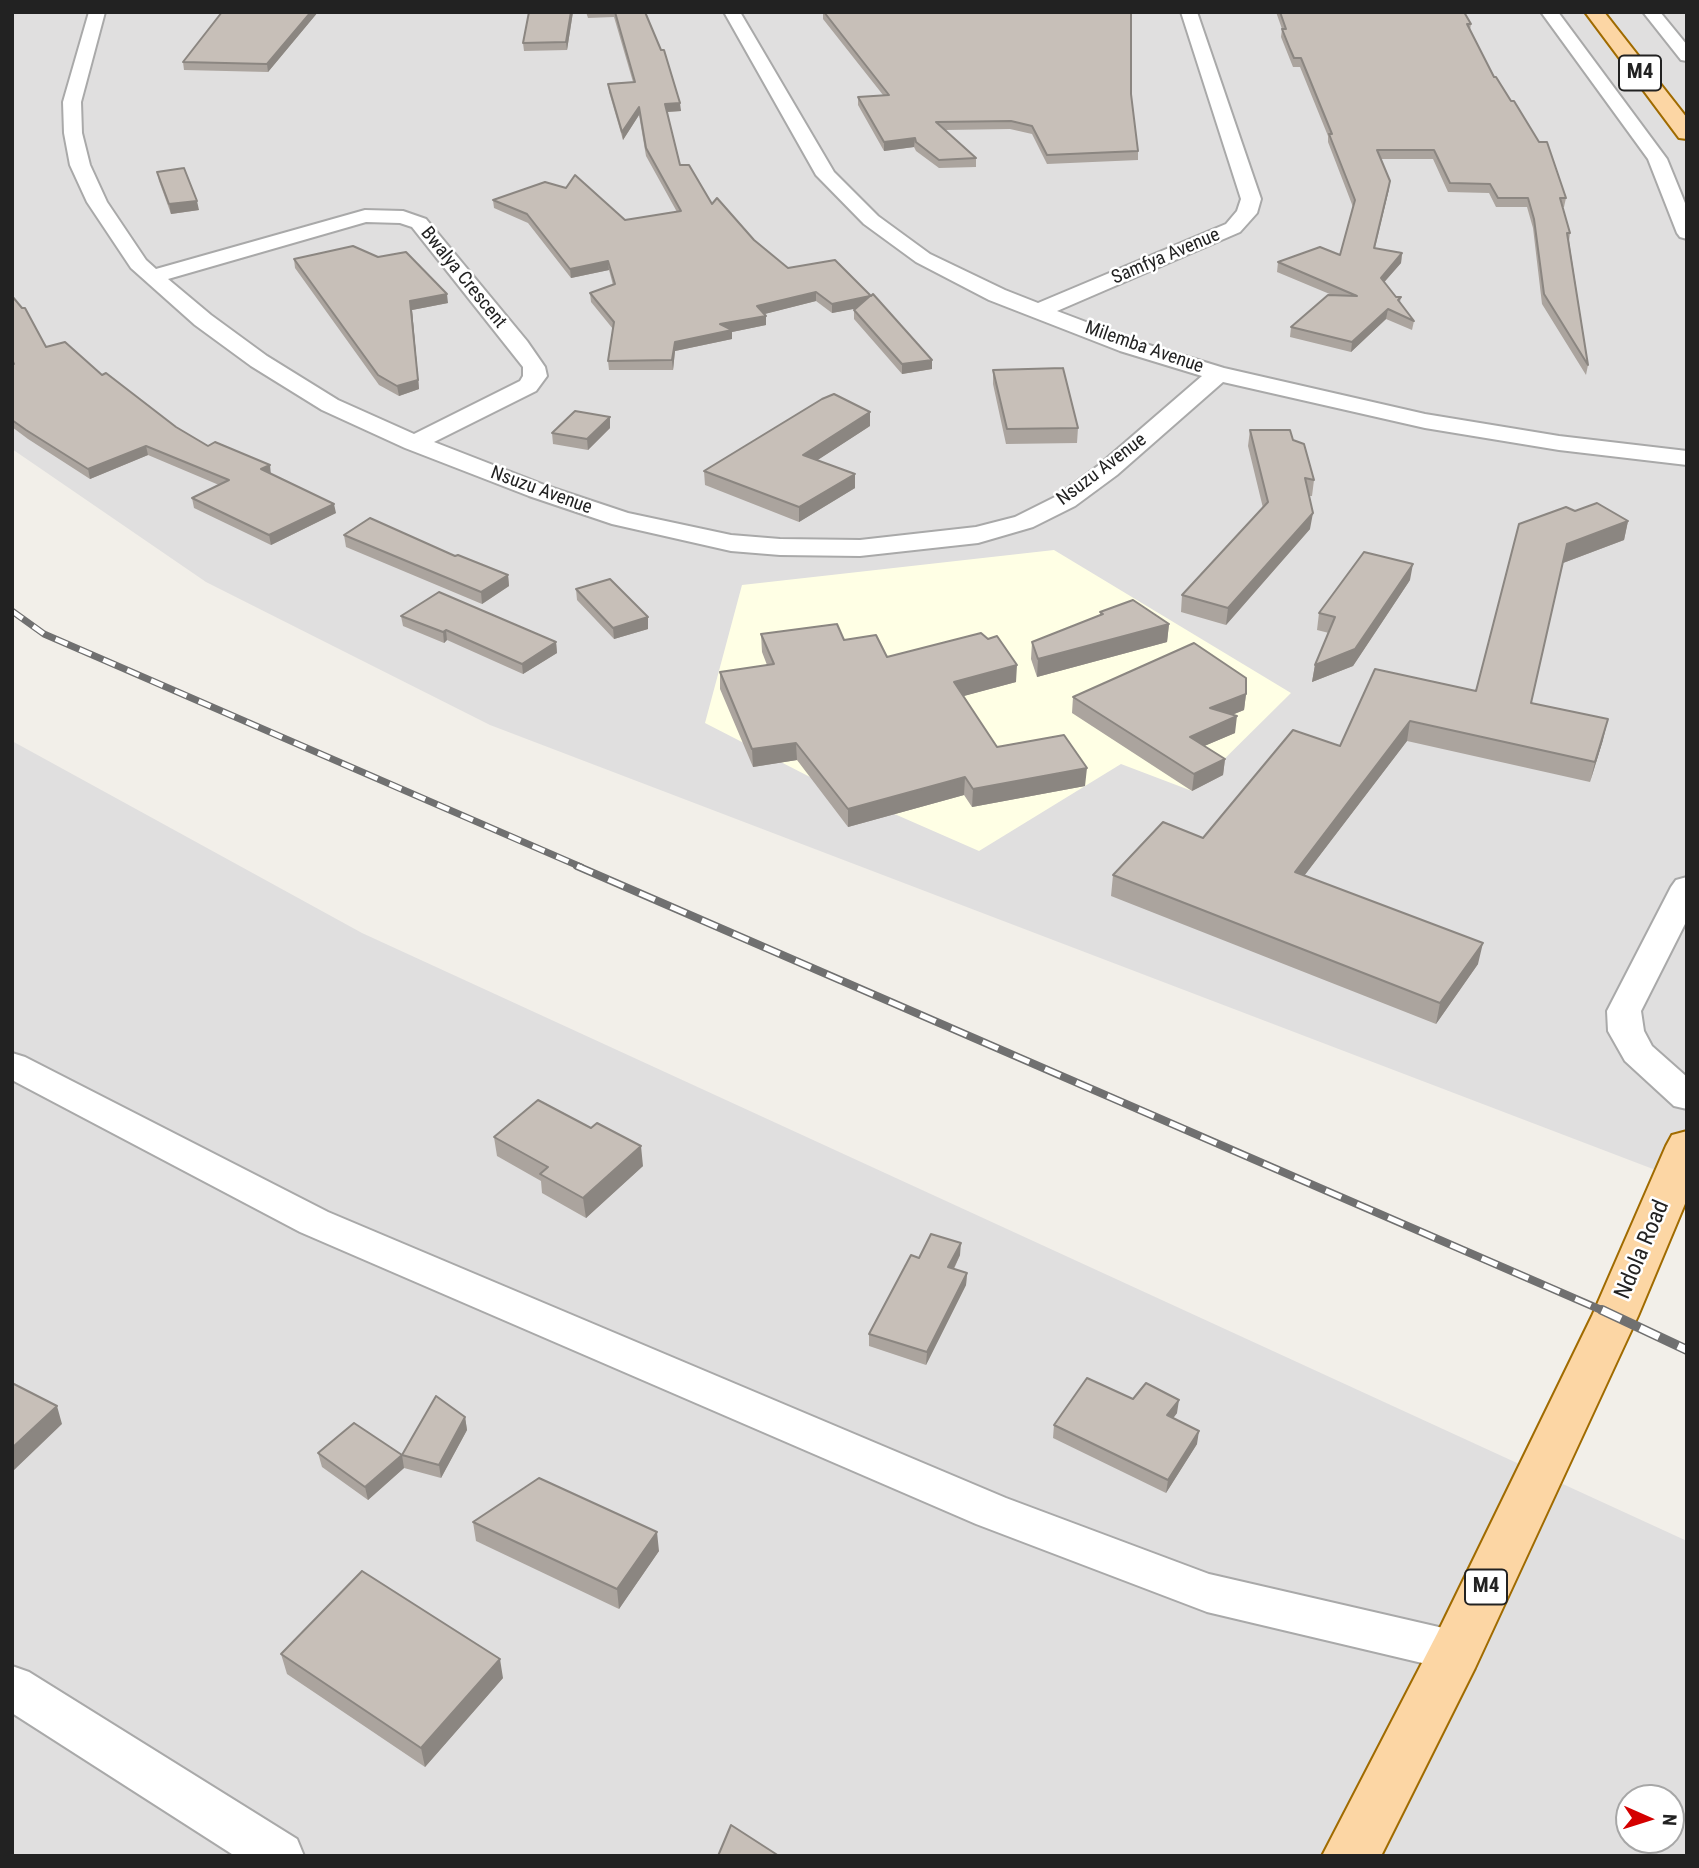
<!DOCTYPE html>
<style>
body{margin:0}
#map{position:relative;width:1699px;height:1868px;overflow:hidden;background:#f2efe9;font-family:"Roboto Condensed",sans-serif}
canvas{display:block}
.frame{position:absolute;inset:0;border:14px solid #222;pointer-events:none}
.north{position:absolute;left:1615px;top:1784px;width:70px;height:70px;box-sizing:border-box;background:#fff;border:2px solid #a7a7a7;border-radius:50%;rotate:93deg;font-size:19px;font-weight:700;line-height:28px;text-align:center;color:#222}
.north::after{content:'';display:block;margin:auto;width:24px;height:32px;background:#d40000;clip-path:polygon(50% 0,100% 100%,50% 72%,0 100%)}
</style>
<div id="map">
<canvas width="1699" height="1868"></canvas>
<div class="frame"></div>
<div class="north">N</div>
</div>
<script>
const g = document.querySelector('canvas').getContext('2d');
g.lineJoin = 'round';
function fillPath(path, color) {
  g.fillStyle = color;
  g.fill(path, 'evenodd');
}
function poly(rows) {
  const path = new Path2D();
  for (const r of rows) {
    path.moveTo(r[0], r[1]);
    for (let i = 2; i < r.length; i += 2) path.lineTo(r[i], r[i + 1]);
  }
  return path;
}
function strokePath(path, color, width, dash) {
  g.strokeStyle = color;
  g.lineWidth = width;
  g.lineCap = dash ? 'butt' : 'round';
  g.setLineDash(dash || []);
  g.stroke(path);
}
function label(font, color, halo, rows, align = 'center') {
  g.font = font + ' "Roboto Condensed",sans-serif';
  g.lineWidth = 5;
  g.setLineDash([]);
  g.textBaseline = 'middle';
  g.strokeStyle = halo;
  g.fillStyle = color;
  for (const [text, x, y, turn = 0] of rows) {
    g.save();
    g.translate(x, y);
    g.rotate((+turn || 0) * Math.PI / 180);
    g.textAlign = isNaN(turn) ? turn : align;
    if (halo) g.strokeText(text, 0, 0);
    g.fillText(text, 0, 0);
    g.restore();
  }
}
const residential = poly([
 [12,12,1687,12,1687,1182,490,725,206,582,12,449],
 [12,741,362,933,1687,1541,1687,1856,12,1856],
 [1629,1798,1671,1798,1671,1840,1629,1840]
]);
const education = poly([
 [1054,550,1291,693,1192,791,1121,764,979,851,810,777,705,723,742,585]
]);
const street = poly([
 [89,12,105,12,81,102,82,133,90,165,107,202,146,260,156,269,365,210,403,211,426,219,527,341,545,367,547,376,536,391,434,442,547,486,628,513,731,535,780,539,860,540,976,527,1015,517,1057,496,1099,465,1202,376,1120,351,989,300,916,262,864,224,816,175,724,12,740,12,834,172,878,216,930,254,1005,290,1038,303,1226,224,1237,211,1241,199,1181,12,1197,12,1261,199,1257,213,1240,232,1057,311,1136,341,1224,368,1425,414,1559,436,1687,451,1687,465,1559,450,1425,428,1223,382,1117,475,1075,506,1033,527,978,543,860,556,780,555,731,551,612,524,529,496,405,448,322,410,251,366,195,325,131,268,87,202,70,165,64,133,63,102,89,12],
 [366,222,400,223,412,227,523,367,523,376,520,381,414,434,338,400,267,356,211,315,168,279,366,222],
 [1541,12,1558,12,1667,159,1687,208,1687,239,1680,237,1677,233,1648,159,1541,12],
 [1643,12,1660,12,1687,45,1687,61,1681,60,1643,12],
 [1687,877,1687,920,1641,1011,1644,1031,1652,1046,1687,1077,1687,1109,1674,1106,1625,1061,1608,1031,1607,1011,1671,887,1676,880,1687,877],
 [12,1053,25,1057,328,1212,1006,1498,1209,1574,1456,1631,1472,1637,1479,1651,1472,1665,1456,1671,1207,1612,976,1524,300,1232,12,1080,12,1053],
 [12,1666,29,1672,297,1839,304,1856,235,1856,12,1713,12,1666]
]);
const primary = poly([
 [1585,12,1604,12,1687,118,1687,139,1679,138,1585,12],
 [1687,1131,1687,1199,1638,1316,1475,1668,1381,1856,1322,1856,1437,1634,1592,1316,1666,1146,1672,1135,1687,1131]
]);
const railFar2 = poly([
 [12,611,44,634,581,867]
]);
const railFar1 = poly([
 [577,866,1606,1312]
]);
const rail = poly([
 [1602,1310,1687,1350]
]);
const wall = poly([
 [222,12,355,12,355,13,318,12,268,72,184,70,183,62],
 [529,12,573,12,567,50,524,51,523,43],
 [586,12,645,12,681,111,667,112,680,165,712,204,788,268,835,260,932,369,902,374,854,319,854,310,857,308,832,313,816,301,764,314,766,316,766,325,732,332,732,339,675,351,673,370,609,370,608,361,613,329,591,302,590,293,613,285,609,270,571,278,528,223,494,208,493,200,625,220,677,212,646,156,639,115,623,140,609,92,608,84,633,82,614,17,588,18],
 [823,12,1131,12,1131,94,1138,151,1138,160,1047,164,1032,134,1010,129,945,130,976,158,976,167,939,168,916,151,914,147,884,151,858,105,858,97,883,95,823,19],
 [1276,12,1464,12,1471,24,1470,30,1494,77,1566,198,1564,207,1562,207,1570,233,1569,241,1588,365,1586,375,1542,304,1533,228,1527,207,1496,207,1489,193,1448,192,1433,159,1381,159,1389,189,1375,248,1402,253,1401,263,1384,282,1396,297,1401,297,1400,302,1414,321,1412,330,1386,319,1351,352,1290,337,1291,327,1332,295,1277,272,1278,262,1340,255,1353,207,1328,142,1328,136,1300,67,1293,67,1281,37,1282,29],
 [157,172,199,210,171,214,159,181],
 [294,259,448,303,412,310,419,389,399,396,379,385,295,268],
 [12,296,46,347,102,375,176,427,208,446,271,474,336,513,271,545,194,508,192,498,219,485,148,455,90,479,28,439,12,427],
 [993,370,1078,428,1077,443,1006,444,993,384],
 [610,417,610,428,588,450,553,444,552,433],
 [870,426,817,460,855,488,799,522,705,485,704,471],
 [1250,430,1293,440,1314,480,1312,496,1309,496,1310,529,1226,625,1181,612,1182,595,1263,508,1248,446],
 [1575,511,1628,521,1624,540,1563,563,1531,703,1603,740,1590,782,1407,741,1304,876,1478,964,1436,1024,1111,896,1113,875,1203,838,1340,746,1476,691],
 [344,535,455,556,508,575,509,586,482,604,346,547],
 [1410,580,1353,666,1312,682,1315,665,1329,633,1317,630,1319,613],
 [576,589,648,617,648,629,614,639,577,600],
 [1100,612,1169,624,1167,642,1037,677,1031,659,1032,642,1100,615],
 [401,616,556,642,557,653,523,674,447,640,444,643,403,626],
 [761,634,844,640,887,657,1016,682,963,696,997,747,1085,786,972,807,964,795,848,827,797,760,753,767,720,689,720,672,767,665,762,652],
 [1246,694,1244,710,1232,715,1235,733,1204,746,1225,759,1223,775,1192,791,1072,713,1073,697],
 [494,1137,643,1166,586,1218,542,1193,541,1181,497,1156],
 [960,1255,954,1269,967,1273,966,1285,926,1365,869,1346,869,1334,919,1258],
 [1133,1399,1177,1413,1173,1418,1197,1444,1166,1493,1053,1438,1054,1425],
 [465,1417,467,1430,441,1478,404,1468,368,1500,322,1467,318,1453,402,1455],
 [473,1522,659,1551,619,1609,476,1541],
 [281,1654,503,1678,425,1767,287,1674]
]);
const shadedWall = poly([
 [311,12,318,12,268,72,267,64],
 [571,12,573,12,567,50,566,42],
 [680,103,681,111,666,112,665,104],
 [639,107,639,115,623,140,622,132],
 [915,138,914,147,884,151,884,142],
 [1390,181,1389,189,1372,257,1374,248],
 [197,201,199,210,171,214,169,204],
 [1402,253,1401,263,1380,287,1381,278],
 [608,261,609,270,571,278,570,269],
 [816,292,816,301,757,316,757,306],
 [447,294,448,303,412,310,419,389,399,396,397,386,410,301],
 [870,296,870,306,832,313,832,304],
 [1388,309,1386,319,1351,352,1352,342],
 [766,316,766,325,732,332,732,339,675,351,673,370,672,360,675,342,720,324],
 [932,360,932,369,902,374,902,364],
 [870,412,870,426,804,469,803,455],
 [610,417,610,428,588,450,587,439],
 [146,446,148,455,90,479,88,469],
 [270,465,271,475,261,469],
 [855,474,855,488,799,522,799,507],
 [334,504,336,513,271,545,269,535],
 [1313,513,1310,529,1226,625,1228,608],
 [1628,521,1624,540,1563,563,1567,544],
 [1413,564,1410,580,1353,666,1312,682,1315,665],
 [508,575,509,586,482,604,481,592],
 [648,617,648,629,614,639,613,628],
 [1169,624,1167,642,1037,677,1038,659],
 [446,630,447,640,444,643,443,632],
 [556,642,557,653,523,674,522,664],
 [1017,665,1016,682,953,699,954,682],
 [1246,694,1244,710,1209,724,1210,708],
 [1237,716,1235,733,1188,753,1190,737],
 [1608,719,1603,740,1590,782,1595,762],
 [1410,721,1407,741,1291,893,1295,872],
 [796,743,797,760,753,767,752,749],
 [1225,759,1223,775,1192,791,1194,774],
 [1087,768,1085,786,972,807,973,789],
 [965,777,964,795,848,827,848,809],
 [1483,943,1478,964,1436,1024,1440,1003],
 [641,1146,643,1166,586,1218,583,1198],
 [961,1243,960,1255,948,1280,948,1267],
 [967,1273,966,1285,926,1365,927,1352],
 [1179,1400,1177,1413,1165,1429,1167,1415],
 [57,1406,62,1424,12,1472,12,1448],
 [465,1417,467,1430,441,1478,439,1465],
 [1199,1431,1197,1444,1166,1493,1168,1480],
 [402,1455,404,1468,368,1500,365,1487],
 [657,1532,659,1551,619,1609,617,1589],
 [500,1659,503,1678,425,1767,421,1748]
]);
const building = poly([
 [222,12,311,12,267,64,183,62,222,12],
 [529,12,571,12,566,42,523,43,529,12],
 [615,12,645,12,661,50,664,50,680,103,665,104,680,165,689,165,712,204,717,198,754,240,788,268,835,260,871,296,873,294,932,360,902,364,854,310,870,296,832,304,816,292,757,306,766,316,720,324,732,330,675,342,672,360,608,361,614,322,590,293,615,284,608,261,570,269,527,214,493,200,545,182,566,188,575,175,625,220,681,211,646,148,639,107,622,132,608,84,635,82,615,12],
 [824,12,1131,12,1131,94,1138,151,1047,155,1032,126,1011,121,936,122,976,158,939,160,916,142,915,138,884,142,858,97,889,95,824,12],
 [1280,12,1464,12,1471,24,1467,24,1494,77,1496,77,1511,101,1514,101,1539,142,1547,142,1566,198,1560,198,1570,233,1567,233,1588,365,1544,294,1534,219,1528,198,1498,198,1490,184,1450,183,1434,150,1377,150,1390,181,1374,248,1402,253,1381,278,1396,297,1401,297,1398,300,1414,321,1388,309,1352,342,1291,327,1328,295,1357,296,1278,262,1320,247,1340,255,1355,200,1329,134,1332,134,1301,58,1294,58,1290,49,1282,29,1286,29,1280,12],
 [184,168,197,201,169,204,157,172,184,168],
 [353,246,378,257,406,252,447,294,410,301,418,380,397,386,378,375,294,259,353,246],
 [12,296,22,308,25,308,46,347,65,342,102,375,106,373,176,427,208,446,215,442,270,465,261,469,334,504,269,535,192,498,229,480,146,446,88,469,26,430,12,420,12,364,14,364,12,359,12,296],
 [1063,368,1078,428,1007,429,993,370,1063,368],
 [834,394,870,412,803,455,855,474,799,507,704,471,822,399,834,394],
 [575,411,610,417,587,439,552,433,575,411],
 [1250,430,1290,430,1293,440,1304,444,1314,480,1305,478,1313,513,1228,608,1182,595,1268,502,1250,430],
 [1597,503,1628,521,1567,544,1531,703,1608,719,1595,762,1410,721,1295,872,1483,943,1440,1003,1113,875,1163,822,1203,838,1293,730,1340,746,1375,669,1476,691,1519,524,1566,507,1575,511,1597,503],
 [370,518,455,556,458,555,508,575,481,592,344,535,370,518],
 [1364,552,1413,564,1355,649,1315,665,1335,617,1319,613,1364,552],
 [610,579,648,617,613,628,576,589,610,579],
 [439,592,556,642,522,664,446,630,443,632,401,616,439,592],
 [1133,600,1169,624,1038,659,1032,642,1103,614,1100,612,1133,600],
 [837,624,844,640,876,635,887,657,981,633,988,639,997,636,1017,665,954,682,997,747,1064,735,1087,768,973,789,965,777,848,809,796,743,752,749,720,672,774,664,761,634,837,624],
 [1194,643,1246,678,1246,694,1210,708,1237,716,1190,737,1225,759,1194,774,1073,697,1194,643],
 [538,1100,591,1128,597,1123,641,1146,583,1198,540,1174,548,1167,494,1137,538,1100],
 [931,1234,961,1243,948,1267,967,1273,927,1352,869,1334,911,1255,919,1258,931,1234],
 [1087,1378,1133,1399,1146,1383,1179,1400,1167,1415,1199,1431,1168,1480,1054,1425,1087,1378],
 [12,1383,57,1406,12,1448,12,1383],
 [436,1396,465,1417,439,1465,402,1455,436,1396],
 [354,1423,402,1455,365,1487,318,1453,354,1423],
 [539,1478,657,1532,617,1589,473,1522,539,1478],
 [362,1571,500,1659,421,1748,281,1654,362,1571],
 [731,1825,779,1856,718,1856,731,1825]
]);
const farStreetnames = [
 ["Samfya Avenue",1166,257,-23],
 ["Bwalya Crescent",463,278,51],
 ["Milemba Avenue",1144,348,19],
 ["Nsuzu Avenue",1102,470,-37],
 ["Nsuzu Avenue",541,491,20]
];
const shields = [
 [1640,73,42],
 [1486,1587,42]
];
const shieldNames = [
 ["M4",1640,73],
 ["M4",1486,1587]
];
const streetNames = [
 ["Ndola Road",1643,1250,-67]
];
fillPath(residential, '#e0dfdf');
fillPath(education, '#ffffe5');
strokePath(street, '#a9a9a9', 4);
strokePath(primary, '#a06b00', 4);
fillPath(street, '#fff');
fillPath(primary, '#fcd6a4');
strokePath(railFar2, '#707070', 7);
strokePath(railFar1, '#707070', 8);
strokePath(rail, '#707070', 10);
strokePath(railFar2, '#fff', 4.5, [13]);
strokePath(railFar1, '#fff', 5, [17]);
strokePath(rail, '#fff', 7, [21]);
fillPath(wall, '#aba49e');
fillPath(shadedWall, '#8b8681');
fillPath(building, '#c7bfb8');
strokePath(building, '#8b8681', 2);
label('19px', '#222', '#fff', farStreetnames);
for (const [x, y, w] of shields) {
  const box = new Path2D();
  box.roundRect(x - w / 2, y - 17.5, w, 35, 5);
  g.fillStyle = '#fff';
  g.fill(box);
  strokePath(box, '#222', 2);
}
label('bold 21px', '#222', null, shieldNames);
label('23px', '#222', '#fff', streetNames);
</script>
